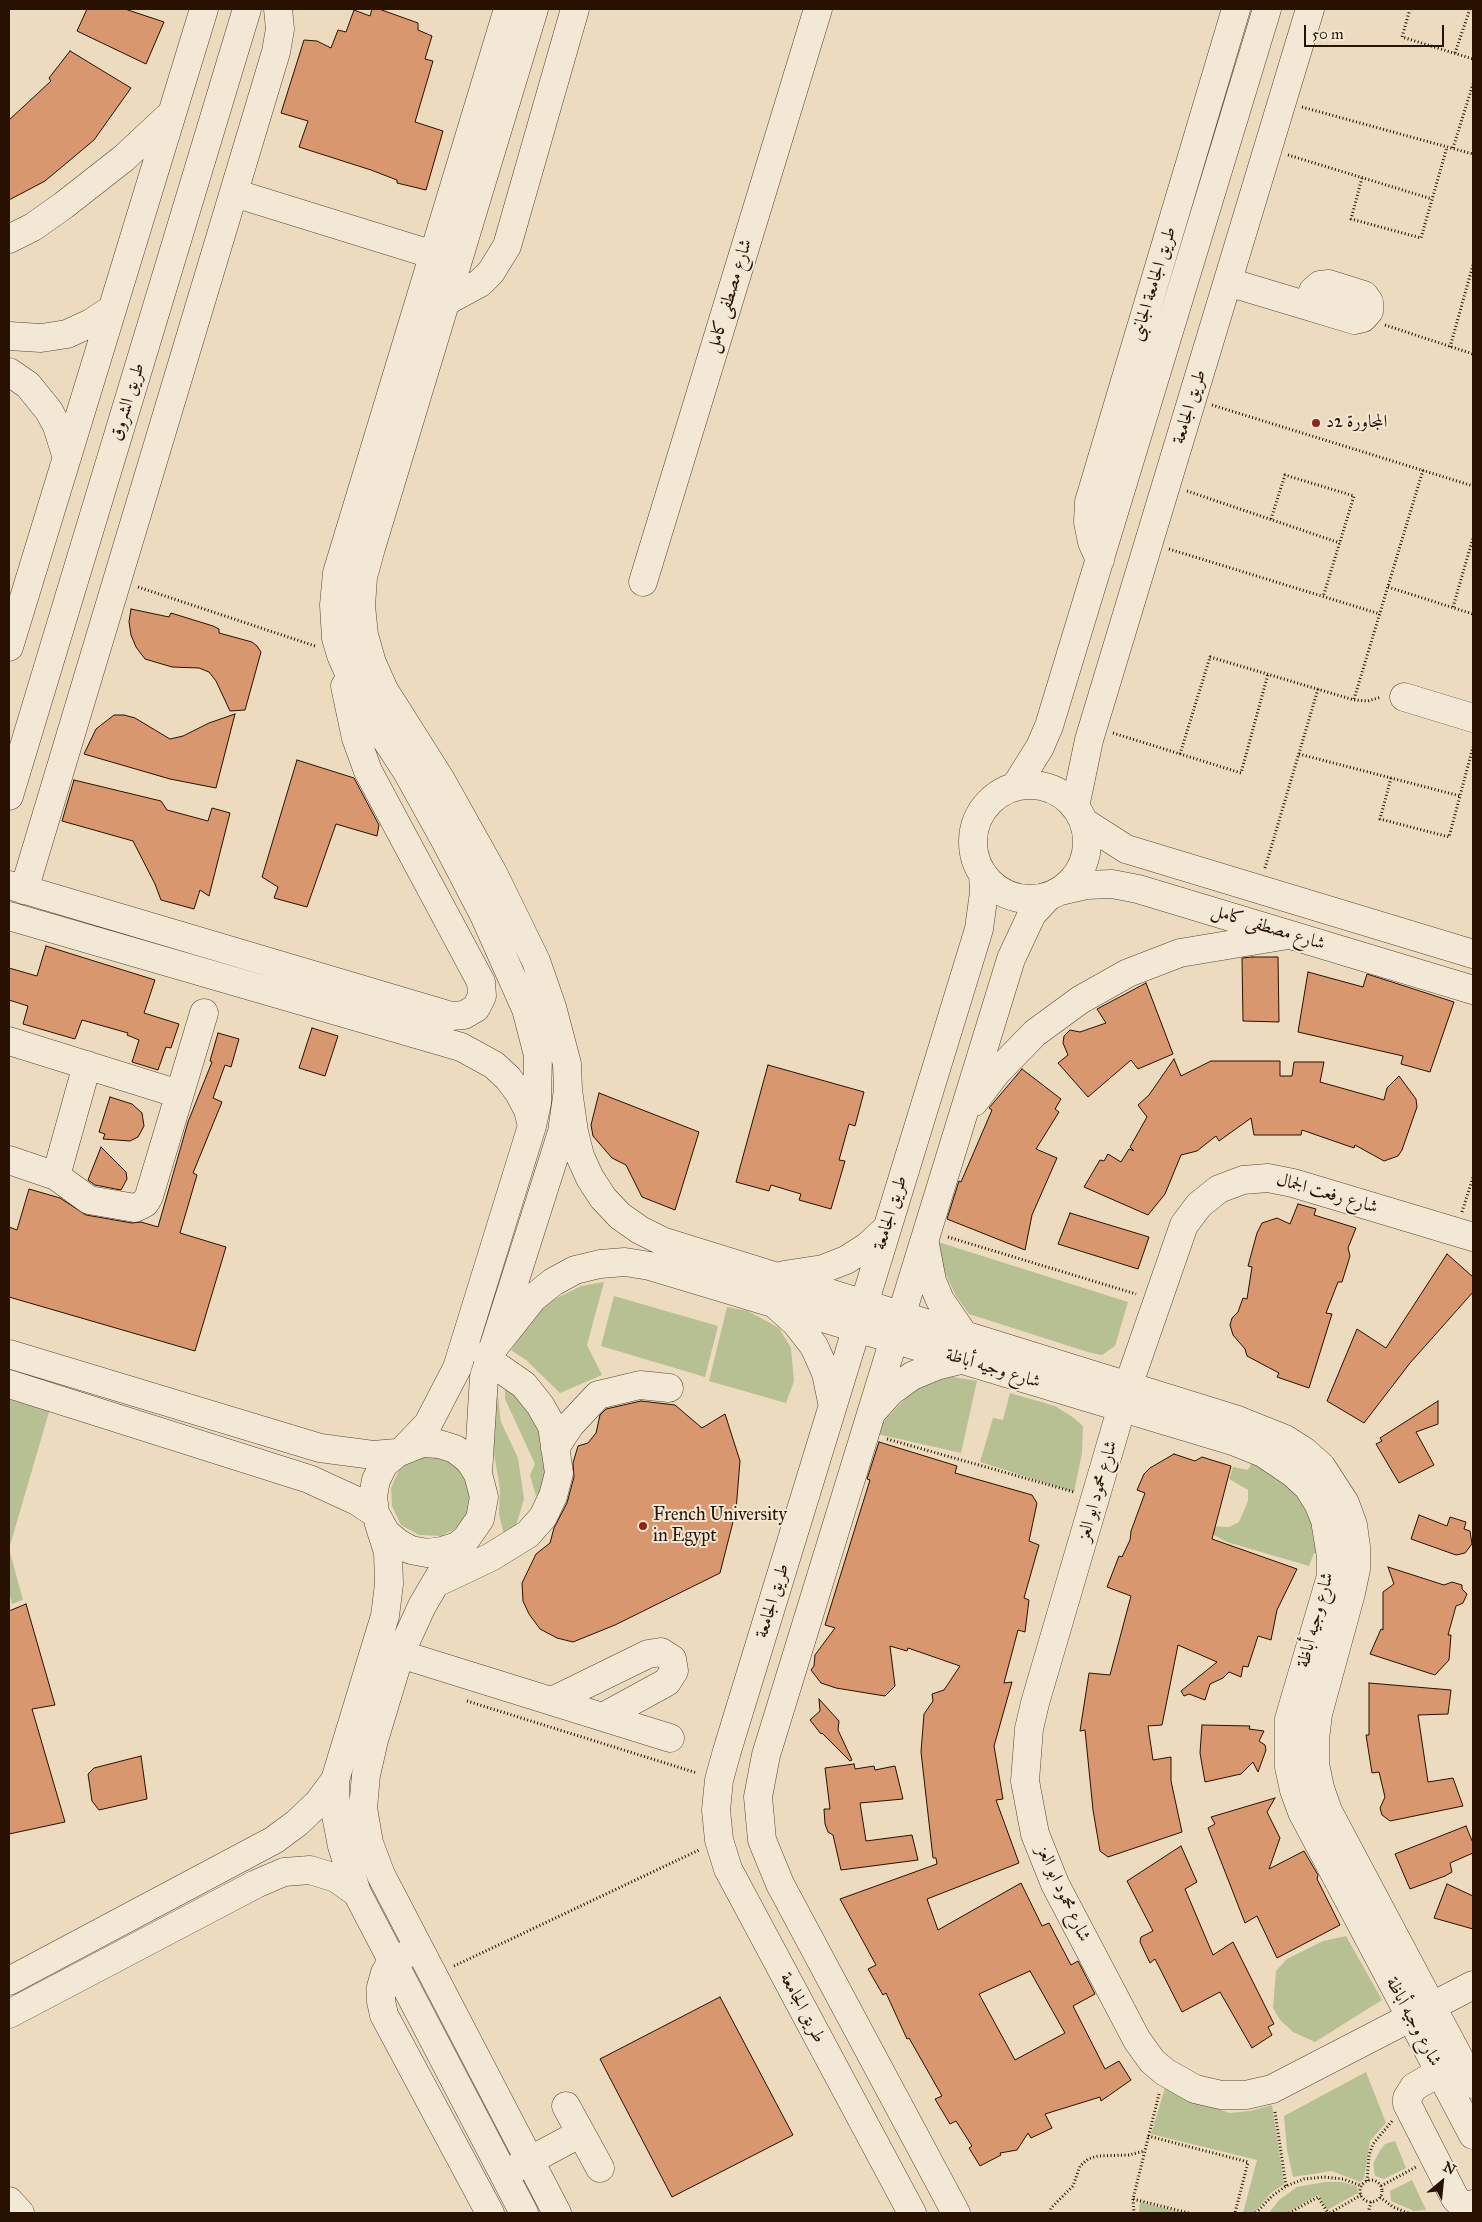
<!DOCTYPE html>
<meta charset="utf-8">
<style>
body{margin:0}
#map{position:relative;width:1482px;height:2222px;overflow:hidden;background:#ecdbbe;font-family:"IM FELL Great Primer",serif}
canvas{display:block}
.frame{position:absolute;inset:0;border:10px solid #281100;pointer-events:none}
.north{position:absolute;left:1417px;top:2157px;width:50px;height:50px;-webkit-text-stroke:4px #f3e8d5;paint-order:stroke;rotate:28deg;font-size:14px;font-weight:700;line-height:20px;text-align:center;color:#281100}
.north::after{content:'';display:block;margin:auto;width:18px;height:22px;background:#281100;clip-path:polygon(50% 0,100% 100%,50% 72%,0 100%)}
.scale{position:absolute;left:1304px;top:25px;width:140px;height:22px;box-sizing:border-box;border:2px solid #281100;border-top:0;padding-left:6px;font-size:15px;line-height:18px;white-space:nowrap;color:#281100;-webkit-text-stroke:4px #f3e8d5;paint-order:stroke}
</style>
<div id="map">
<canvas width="1482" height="2222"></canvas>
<div class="frame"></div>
<div class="north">N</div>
<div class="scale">50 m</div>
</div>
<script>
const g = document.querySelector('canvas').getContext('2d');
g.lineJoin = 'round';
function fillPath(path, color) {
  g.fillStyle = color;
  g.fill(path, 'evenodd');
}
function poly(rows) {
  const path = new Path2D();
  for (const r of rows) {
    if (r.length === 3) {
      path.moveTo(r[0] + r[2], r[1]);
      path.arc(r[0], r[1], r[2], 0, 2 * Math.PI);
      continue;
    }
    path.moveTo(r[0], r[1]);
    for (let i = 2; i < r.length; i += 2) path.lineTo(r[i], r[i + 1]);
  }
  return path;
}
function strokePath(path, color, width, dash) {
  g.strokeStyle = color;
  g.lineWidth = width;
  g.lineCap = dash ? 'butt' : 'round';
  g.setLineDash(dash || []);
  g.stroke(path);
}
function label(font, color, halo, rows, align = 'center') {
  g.font = font + ' "IM FELL Great Primer",Amiri,serif';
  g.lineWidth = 4;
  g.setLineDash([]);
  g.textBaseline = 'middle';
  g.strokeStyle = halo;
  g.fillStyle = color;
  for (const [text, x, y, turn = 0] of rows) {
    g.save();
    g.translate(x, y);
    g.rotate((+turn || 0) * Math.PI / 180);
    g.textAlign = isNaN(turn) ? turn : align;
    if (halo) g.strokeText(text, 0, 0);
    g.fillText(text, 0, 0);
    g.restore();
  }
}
const green = poly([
 [938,1242,1128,1302,1115,1346,1102,1355,1091,1353,969,1314,956,1296,941,1264],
 [604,1282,587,1345,602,1375,560,1393,526,1360,511,1350,534,1317,551,1301,581,1286],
 [614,1296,718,1326,705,1377,601,1346],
 [727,1307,748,1311,779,1328,791,1348,794,1381,786,1403,709,1381],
 [505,1375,535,1398,553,1477,536,1496,530,1475,535,1464,505,1399],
 [948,1376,977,1381,961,1453,873,1433,918,1385],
 [9,1391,51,1405,9,1549,23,1600,12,1604,9,1592],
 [1010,1393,1055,1406,1074,1418,1083,1426,1082,1453,1074,1492,980,1462,993,1418,1003,1420],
 [498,1397,501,1422,518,1458,524,1499,515,1529,504,1535,499,1514,500,1489,491,1436,495,1428,494,1398],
 [433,1452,457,1463,471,1485,471,1507,460,1526,441,1536,419,1535,401,1525,392,1506,391,1488,401,1466],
 [1256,1454,1314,1505,1322,1553,1314,1553,1309,1566,1227,1542,1206,1531,1208,1526,1229,1527,1239,1522,1248,1501,1248,1490,1229,1479,1233,1467,1248,1470],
 [1346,1936,1382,2000,1315,2042,1293,2032,1280,2020,1273,2008,1276,1971,1287,1959,1323,1941],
 [1366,2072,1386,2123,1370,2141,1364,2179,1360,2182,1332,2171,1293,2177,1287,2150,1284,2116],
 [1165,2088,1229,2113,1250,2111,1272,2105,1284,2184,1271,2193,1254,2213,1243,2213,1257,2160,1151,2134],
 [1395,2141,1406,2168,1384,2179,1375,2176,1373,2164,1379,2152,1385,2144],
 [1412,2180,1426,2210,1414,2211,1391,2201,1390,2191],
 [1325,2182,1342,2182,1357,2186,1358,2193,1327,2210,1318,2195,1286,2213,1269,2213,1279,2200,1297,2187],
 [1140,2202,1183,2213,1142,2213,1139,2212]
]);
const building = poly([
 [87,9,125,9,164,22,146,64,77,31,87,9],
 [372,9,379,9,418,23,418,30,432,36,425,59,433,61,415,122,443,131,426,190,397,183,397,180,371,170,299,147,308,121,281,113,304,40,317,41,331,48,338,30,346,32,354,10,370,16,372,9],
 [70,51,131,88,94,140,45,181,9,200,9,120,51,81,49,78,70,51],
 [131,609,169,617,171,613,213,626,219,629,219,633,252,642,257,646,261,652,245,710,230,711,216,681,209,672,199,668,172,667,145,659,136,647,131,635,129,622,131,609],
 [235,714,216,788,170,779,84,754,96,729,114,715,124,715,135,718,170,739,183,736,209,723,235,714],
 [297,760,354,778,379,825,377,836,336,824,307,907,274,898,278,887,262,877,297,760],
 [74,780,161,801,167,810,208,821,212,808,230,813,209,896,200,890,194,909,161,900,155,884,133,841,62,821,74,780],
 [46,946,155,980,144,1013,179,1024,171,1048,166,1047,158,1070,132,1062,139,1040,127,1035,128,1033,82,1020,75,1039,23,1024,28,1006,9,1000,9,968,37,976,46,946],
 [1252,957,1278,957,1279,1022,1243,1021,1242,958,1252,957],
 [1308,972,1363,987,1367,974,1454,1002,1430,1072,1401,1064,1403,1056,1298,1032,1308,972],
 [1146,983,1173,1054,1138,1069,1131,1060,1088,1097,1058,1063,1068,1055,1063,1043,1064,1036,1070,1030,1080,1032,1106,1023,1097,1009,1146,983],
 [312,1028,338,1036,325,1076,299,1068,312,1028],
 [218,1033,239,1039,231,1067,225,1065,213,1098,222,1102,193,1173,197,1175,180,1233,226,1247,195,1351,9,1297,9,1227,17,1230,29,1189,60,1198,86,1215,132,1223,141,1222,158,1227,188,1122,212,1062,210,1061,218,1033],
 [1174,1059,1181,1076,1211,1061,1280,1061,1280,1076,1292,1076,1294,1062,1324,1062,1320,1082,1384,1100,1387,1088,1399,1076,1416,1099,1417,1107,1402,1150,1398,1156,1384,1161,1355,1145,1354,1148,1302,1130,1301,1135,1254,1135,1251,1118,1219,1141,1216,1136,1197,1151,1181,1155,1165,1194,1148,1215,1084,1187,1100,1160,1104,1161,1108,1154,1121,1162,1129,1149,1134,1151,1130,1147,1147,1117,1138,1105,1149,1095,1174,1059],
 [768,1065,864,1092,855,1126,849,1124,839,1160,845,1161,831,1209,799,1200,801,1194,771,1185,769,1191,736,1182,768,1065],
 [1022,1069,1061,1099,1055,1109,1059,1112,1036,1149,1057,1158,1032,1215,1025,1250,947,1219,959,1181,961,1182,992,1110,989,1108,1022,1069],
 [599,1093,699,1132,675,1210,642,1197,626,1165,612,1158,593,1136,591,1125,599,1093],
 [110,1097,132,1104,142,1113,144,1126,138,1137,130,1141,103,1139,105,1134,99,1132,110,1097],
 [101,1147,126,1172,127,1179,121,1190,95,1185,88,1180,101,1147],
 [1298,1204,1316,1209,1314,1215,1356,1228,1348,1248,1350,1256,1342,1282,1338,1282,1326,1313,1332,1314,1309,1388,1277,1377,1279,1373,1247,1356,1245,1349,1233,1335,1230,1325,1232,1318,1238,1312,1243,1298,1247,1299,1252,1267,1248,1266,1257,1233,1262,1223,1277,1218,1290,1224,1298,1204],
 [1070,1213,1149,1237,1138,1269,1058,1244,1070,1213],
 [1447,1254,1473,1277,1473,1292,1410,1363,1364,1423,1327,1401,1357,1329,1386,1348,1447,1254],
 [641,1401,675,1405,702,1428,725,1414,740,1461,736,1510,720,1573,615,1625,573,1642,557,1638,540,1629,529,1614,523,1601,522,1583,536,1554,550,1543,554,1528,567,1503,574,1477,573,1463,578,1446,588,1443,596,1433,600,1415,606,1409,641,1401],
 [1438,1401,1438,1424,1416,1432,1434,1465,1399,1483,1376,1444,1382,1441,1380,1438,1438,1401],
 [879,1442,957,1466,955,1473,1032,1495,1037,1503,1029,1541,1039,1545,1024,1598,1029,1600,1025,1632,1018,1630,1004,1683,1012,1682,994,1746,1003,1799,996,1800,1019,1863,927,1899,938,1930,1021,1883,1042,1926,1049,1923,1071,1965,1078,1961,1095,1994,1073,2006,1105,2069,1119,2061,1131,2080,1101,2101,1100,2097,1045,2114,1052,2128,1031,2138,1028,2133,1017,2150,1000,2153,1001,2155,980,2166,969,2148,972,2146,956,2121,950,2124,935,2099,942,2096,909,2038,907,2039,886,1993,883,1995,868,1969,876,1965,840,1899,937,1864,936,1858,933,1858,921,1752,924,1714,933,1701,932,1694,944,1690,960,1666,908,1648,907,1651,890,1646,895,1686,885,1696,836,1688,821,1683,811,1670,814,1666,815,1655,835,1628,825,1625,870,1480,867,1479,879,1442],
 [1030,1971,1065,2033,1015,2060,979,1994,1030,1971],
 [1174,1454,1195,1461,1202,1457,1231,1466,1212,1539,1297,1569,1277,1610,1271,1640,1258,1636,1248,1667,1243,1666,1241,1677,1229,1672,1223,1678,1210,1684,1205,1700,1189,1694,1184,1696,1181,1691,1217,1662,1178,1645,1162,1725,1148,1726,1153,1760,1171,1757,1171,1781,1182,1832,1108,1857,1100,1851,1093,1810,1085,1730,1080,1731,1089,1673,1110,1675,1131,1596,1107,1587,1119,1556,1122,1557,1130,1540,1131,1531,1145,1493,1137,1490,1144,1474,1150,1468,1174,1454],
 [1419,1515,1447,1526,1450,1517,1466,1522,1464,1529,1470,1531,1472,1544,1465,1553,1456,1555,1411,1539,1419,1515],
 [1388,1567,1444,1585,1452,1582,1462,1585,1462,1589,1467,1594,1463,1603,1456,1606,1448,1635,1451,1635,1449,1660,1435,1675,1370,1654,1381,1629,1383,1630,1383,1592,1394,1584,1388,1567],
 [26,1604,55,1705,32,1709,65,1822,9,1834,9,1611,26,1604],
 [1369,1683,1451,1690,1448,1714,1418,1715,1428,1782,1453,1778,1463,1806,1390,1821,1382,1815,1380,1808,1385,1797,1379,1772,1372,1773,1366,1735,1369,1735,1369,1683],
 [819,1699,839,1721,838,1730,852,1760,850,1761,822,1733,821,1734,810,1720,820,1711,819,1699],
 [1202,1725,1250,1726,1249,1729,1264,1731,1259,1741,1265,1745,1266,1750,1258,1772,1253,1762,1241,1774,1205,1782,1200,1753,1202,1725],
 [141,1756,147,1799,99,1810,92,1801,88,1774,94,1768,141,1756],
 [854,1764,855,1769,874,1766,875,1770,895,1766,903,1799,860,1803,866,1841,912,1835,918,1860,841,1870,833,1835,828,1832,825,1824,824,1809,830,1809,825,1768,854,1764],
 [1275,1798,1267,1812,1280,1838,1269,1869,1304,1851,1318,1875,1317,1879,1340,1925,1277,1958,1257,1916,1245,1923,1208,1828,1215,1824,1211,1817,1275,1798],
 [1466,1826,1473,1843,1473,1853,1450,1863,1452,1872,1445,1876,1410,1889,1395,1854,1466,1826],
 [1181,1846,1197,1882,1185,1889,1213,1955,1233,1942,1274,2024,1268,2027,1272,2035,1252,2048,1220,1992,1182,2012,1155,1959,1150,1963,1140,1942,1141,1937,1153,1931,1127,1881,1181,1846],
 [1447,1884,1473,1896,1473,1929,1434,1918,1447,1884],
 [720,1997,793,2135,672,2197,600,2059,720,1997]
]);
const path = poly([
 [1410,9,1402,37,1473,59],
 [1455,53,1470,9],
 [1302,107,1473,154],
 [1453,148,1473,84],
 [1288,155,1432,199],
 [1362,178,1351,219,1421,238,1447,147],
 [1385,325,1473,354],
 [1450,347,1473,265],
 [1212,405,1473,486],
 [1187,491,1340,543],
 [1271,519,1285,475,1354,496,1323,597],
 [1169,549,1380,614],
 [138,587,315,646],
 [1388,587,1473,614],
 [1453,607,1473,538],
 [1354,699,1423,470],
 [1113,733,1241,773,1268,674],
 [1180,754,1210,657,1354,700,1368,701,1381,697],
 [1299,754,1460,796],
 [1391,778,1380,819,1449,837,1473,747],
 [1265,868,1318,689],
 [1462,1212,1473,1177],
 [948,1237,1136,1294],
 [887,1439,1074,1492],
 [467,1701,697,1773],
 [454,1966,699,1850],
 [1159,2094,1133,2199,1189,2213],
 [1275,2112,1286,2186],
 [1148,2136,1248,2162,1235,2213],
 [1371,2191,11],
 [1367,2181,1369,2155,1373,2144,1392,2121],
 [1381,2186,1416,2167],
 [1380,2197,1393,2207,1408,2213],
 [1133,2199,1134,2213],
 [1050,2213,1051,2208,1073,2186,1080,2166,1088,2159,1098,2156,1129,2155,1144,2151],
 [1256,2213,1272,2196,1286,2186,1304,2179,1324,2177,1343,2179,1362,2186],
 [1289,2213,1318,2197,1328,2213],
 [1330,2213,1361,2195],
 [1368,2213,1371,2202]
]);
const minor = poly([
 [234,193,434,255],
 [9,239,33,227,64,205,124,158,170,115],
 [1228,282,1308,306,1354,320,1363,318,1369,311,1369,302,1364,295,1329,284,1320,285,1313,291,1308,306],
 [445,302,480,283,491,272,507,246,575,9],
 [9,336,41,338,67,334,91,323,112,309],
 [9,372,28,385,49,411,57,426,67,458],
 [1100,560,1092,542,1088,522,1089,502,1236,9],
 [643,582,818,9],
 [9,647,204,9],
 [1404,697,1473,718],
 [1030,842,57],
 [1015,787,1040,747,1049,726,1267,9],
 [9,796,247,9],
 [1075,807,1089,740,1310,9],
 [1084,822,1126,849,1473,954],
 [9,885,451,1016,464,1015,476,1008,482,996,481,982,368,771,356,738,345,686],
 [24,890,276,52,280,29,278,9],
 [1060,891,1086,885,1112,884,1138,889,1473,990],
 [9,916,461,1047,494,1065,508,1078,519,1093,528,1110,532,1126],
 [9,1041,179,1094],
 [568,1090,574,1132,580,1156,590,1178,603,1198,620,1216,640,1230,662,1241,1235,1419,1285,1439,1304,1451,1321,1466,1345,1503,1353,1525,1356,1547,1356,1569,1351,1593,1318,1714,1315,1739,1315,1764,1320,1788,1328,1811,1473,2084],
 [974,1102,996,1073,1035,1033,1080,1000,1128,973,1180,953,1282,936],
 [9,1160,56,1176,89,1200,135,1208,145,1203,149,1196,204,1013],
 [56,1176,87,1065],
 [1473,1237,1293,1183,1268,1178,1243,1180,1219,1189,1199,1205,1184,1225,1128,1386,1035,1703,1029,1729,1025,1781,1035,1834,1055,1884,1137,2040,1152,2061,1165,2072,1195,2089,1221,2095,1246,2095,1272,2089,1473,1985],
 [925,1244,932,1281,940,1300,964,1335],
 [784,1275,823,1269,846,1260,868,1246,886,1229],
 [777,1306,796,1323,814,1346,826,1373,832,1402],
 [491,1351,533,1298,553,1282,575,1270,600,1264,625,1262,650,1266,1233,1441,1263,1453,1294,1474,1308,1487,1318,1503,1325,1520,1331,1557,1331,1576,1289,1719,1289,1767,1294,1790,1302,1812,1473,2135],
 [9,1354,320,1448,373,1455,397,1453,422,1443,439,1444,455,1449,469,1460,478,1474,484,1497,480,1519,466,1539,457,1546,442,1551,427,1553,411,1550,398,1543,386,1533,375,1513,373,1496,376,1480,384,1464,397,1453],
 [9,1384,309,1479,357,1501,375,1513],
 [874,1410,890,1392,912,1376,936,1366,961,1360],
 [406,1447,428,1424,457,1368,532,1126,537,1103,538,1055,526,1009,484,915,446,842,406,770,361,701,341,655,336,638,334,605,337,573,508,9],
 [555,1448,570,1425,598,1395,640,1385,669,1388],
 [478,1474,484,1377,562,1132,568,1090,567,1064,552,1007,536,961,493,873,441,780,384,690,372,663,364,635,361,606,363,577,371,548,534,9],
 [379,1524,388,1552,389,1584,385,1616,335,1780,336,1815,342,1846,357,1893,524,2213],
 [457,1546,422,1606,400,1654,374,1740,366,1775,363,1808,369,1843,381,1875,557,2213],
 [436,1583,491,1557,528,1534,543,1517,553,1496,559,1473,552,1426,540,1405,524,1385,488,1360],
 [400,1654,670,1738],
 [552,1701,648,1654,661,1652,672,1659,674,1671,667,1682,603,1717],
 [403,1956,392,1961,385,1973,381,1987,381,2001,384,2015,490,2213],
 [9,1981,274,1840,297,1823,318,1803,335,1780],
 [9,2014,256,1884,284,1872,310,1870,336,1878,357,1893],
 [1440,2072,1414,2087,1407,2098,1407,2104,1455,2198,1460,2203,1467,2206,1473,2204],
 [566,2106,600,2168],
 [514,2169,581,2133],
 [9,2201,20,2213],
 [912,2213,728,1869,719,1840,716,1810,719,1780,727,1751,979,929,984,892,983,874],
 [956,2213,780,1884,762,1840,758,1797,766,1755,1011,959,1032,914,1048,897]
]);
const markers = [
 [1316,423,5,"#8f2418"],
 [643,1526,5,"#8f2418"]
];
const streetNames = [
 ["طريق الجامعة الجانبى",1154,284,-73],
 ["شارع مصطفى كامل",730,296,-73],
 ["طريق الشروق",128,402,-73],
 ["طريق الجامعة",1190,407,-73],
 ["شارع مصطفى كامل",1268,928,17],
 ["شارع رفعت الجمال",1327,1194,16],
 ["طريق الجامعة",891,1213,-73],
 ["شارع وجيه أباظة",993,1369,17],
 ["شارع محمود ابو العز",1098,1491,-74],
 ["طريق الجامعة",773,1601,-73],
 ["شارع وجيه أباظة",1316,1620,-75],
 ["شارع محمود ابو العز",1063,1894,65],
 ["طريق الجامعة",802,2008,62],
 ["شارع وجيه أباظة",1413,2022,62]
];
const poiNames = [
 ["المجاورة 2د",1326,423],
 ["French University",653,1516],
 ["in Egypt",653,1537]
];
fillPath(green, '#b7c092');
fillPath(building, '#d8976f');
strokePath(building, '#281100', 1);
strokePath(minor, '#594430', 29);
strokePath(path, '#281100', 3, [1, 2.5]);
strokePath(minor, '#f3e8d5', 28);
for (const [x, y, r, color] of markers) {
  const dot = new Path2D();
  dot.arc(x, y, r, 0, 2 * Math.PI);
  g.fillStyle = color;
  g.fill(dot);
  strokePath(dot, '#f3e8d5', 2);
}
label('18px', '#281100', '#f3e8d5', streetNames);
label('18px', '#281100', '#f3e8d5', poiNames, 'left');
</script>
